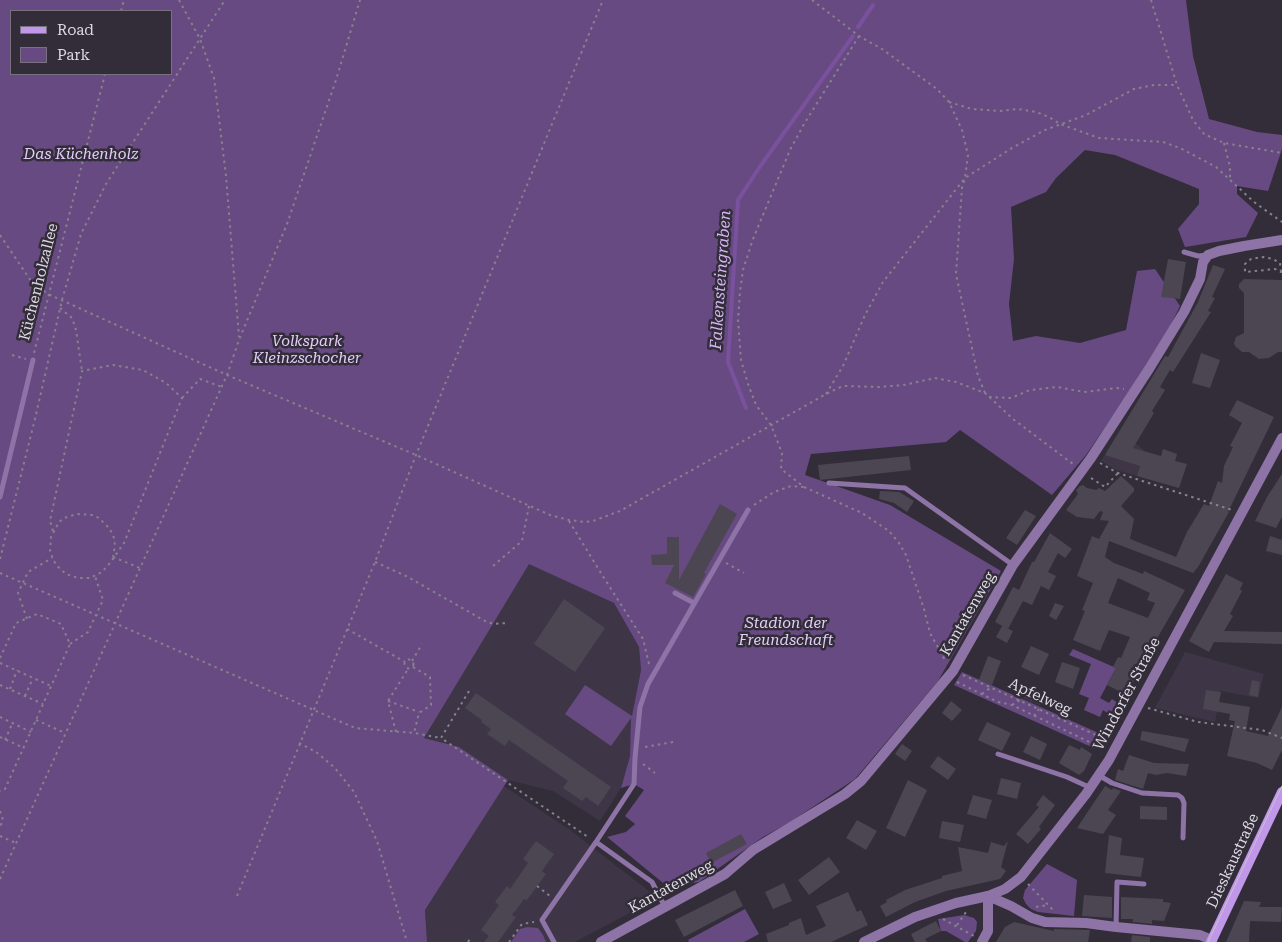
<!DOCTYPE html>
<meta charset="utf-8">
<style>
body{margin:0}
#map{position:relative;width:1282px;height:942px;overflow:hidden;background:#332d3a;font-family:"Roboto Serif",serif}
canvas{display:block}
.legend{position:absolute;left:10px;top:10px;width:162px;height:65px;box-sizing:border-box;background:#332d3a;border:1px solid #77727d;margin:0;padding:6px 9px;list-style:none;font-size:15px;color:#ddd9e1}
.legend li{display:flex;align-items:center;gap:10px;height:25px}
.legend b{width:25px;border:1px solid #77727d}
</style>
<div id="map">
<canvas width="1282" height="942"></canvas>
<ul class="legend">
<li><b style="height:6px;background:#c197ea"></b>Road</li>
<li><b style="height:14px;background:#684a83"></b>Park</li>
</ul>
</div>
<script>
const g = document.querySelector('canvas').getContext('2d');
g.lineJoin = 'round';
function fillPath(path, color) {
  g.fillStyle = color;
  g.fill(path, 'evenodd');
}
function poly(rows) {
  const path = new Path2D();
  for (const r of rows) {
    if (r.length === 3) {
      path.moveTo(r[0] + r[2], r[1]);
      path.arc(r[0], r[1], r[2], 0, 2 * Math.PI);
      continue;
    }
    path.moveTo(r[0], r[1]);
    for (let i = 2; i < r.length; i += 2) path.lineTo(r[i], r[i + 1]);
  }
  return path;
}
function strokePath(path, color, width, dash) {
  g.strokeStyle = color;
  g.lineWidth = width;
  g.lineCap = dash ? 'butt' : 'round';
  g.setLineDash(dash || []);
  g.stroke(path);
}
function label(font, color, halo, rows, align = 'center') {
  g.font = font + ' "Roboto Serif",serif';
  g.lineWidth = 5;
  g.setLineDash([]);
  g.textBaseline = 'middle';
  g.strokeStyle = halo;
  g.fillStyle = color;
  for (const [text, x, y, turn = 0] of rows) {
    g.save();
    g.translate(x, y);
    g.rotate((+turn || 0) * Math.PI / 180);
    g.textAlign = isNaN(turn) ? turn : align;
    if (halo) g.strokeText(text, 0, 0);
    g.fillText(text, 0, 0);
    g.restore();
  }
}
const built = poly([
 [1120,430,1145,451,1137,476,1116,470,1101,461],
 [528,563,614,603,639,647,641,670,632,717,630,756,621,788,600,821,553,791,508,780,459,747,424,738],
 [1185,652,1264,674,1258,698,1221,691,1215,722,1155,708],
 [504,786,570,830,658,898,575,942,427,942,425,910]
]);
const green = poly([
 [0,0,1186,0,1193,56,1209,119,1257,132,1282,135,1282,149,1268,191,1237,186,1237,194,1258,213,1246,237,1185,247,1178,229,1199,204,1199,189,1115,155,1085,150,1056,178,1046,192,1011,207,1014,259,1009,304,1013,341,1036,336,1080,343,1126,330,1137,271,1155,269,1180,306,1160,347,1086,455,1052,495,960,430,946,442,811,454,805,475,890,505,1001,571,938,681,855,779,790,822,763,837,699,882,668,887,607,837,626,832,635,824,625,816,644,790,634,784,621,788,630,756,631,718,611,746,565,714,585,685,632,716,641,670,639,647,614,603,529,564,424,738,459,747,508,780,425,910,427,942,0,942],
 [11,11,171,11,171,74,11,74],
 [1073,649,1116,668,1100,698,1109,703,1112,699,1119,704,1112,716,1103,710,1100,717,1084,710,1089,698,1079,694,1091,664,1069,655],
 [962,672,1103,735,1096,749,954,685],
 [1047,864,1077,880,1074,916,1038,912,1031,909,1026,904,1023,898,1025,890],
 [745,909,759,934,744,942,689,942,688,940],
 [964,915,974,918,977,922,976,931,968,942,965,942,946,931,941,931,938,919],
 [527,927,538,928,543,935,546,942,511,942,520,929]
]);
const stream = poly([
 [858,27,873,5],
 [746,408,728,362,738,200,759,168,853,36]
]);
const building = poly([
 [1168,259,1186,262,1180,299,1161,297],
 [1213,265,1225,269,1212,297,1215,298,1208,311,1211,312,1173,372,1170,370,1160,387,1165,390,1152,411,1154,413,1133,448,1161,456,1163,449,1177,454,1175,461,1187,464,1179,488,1137,476,1140,466,1105,455,1165,356,1168,357,1198,302],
 [1244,279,1282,280,1282,352,1278,352,1269,358,1259,359,1249,352,1242,352,1235,346,1234,343,1236,337,1244,333,1244,293,1239,288,1239,284],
 [1201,353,1220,360,1210,388,1192,383],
 [1237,400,1274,417,1228,512,1229,512,1198,567,1193,573,1109,541,1105,557,1114,563,1143,574,1144,571,1185,590,1144,661,1127,695,1107,685,1116,668,1113,667,1118,657,1121,658,1130,637,1109,630,1100,651,1073,640,1085,611,1082,610,1093,583,1077,576,1092,536,1099,539,1109,521,1100,520,1103,512,1100,511,1094,519,1077,517,1066,510,1078,494,1076,490,1080,486,1083,485,1087,488,1096,490,1099,488,1105,491,1121,476,1134,488,1134,491,1121,506,1134,519,1130,539,1176,557,1187,532,1204,504,1209,506,1218,481,1222,483,1224,466,1233,447,1230,446,1242,423,1229,415],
 [1118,578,1150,593,1147,600,1155,603,1148,618,1108,603],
 [909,456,911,470,820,480,818,465],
 [1282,474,1282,517,1276,528,1255,521,1267,497],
 [880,491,899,492,914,501,907,512,894,503,879,499],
 [720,504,737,514,710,562,704,573,706,574,693,597,665,583,674,565,652,565,651,555,667,554,667,537,679,537,679,580],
 [1025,510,1036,516,1017,545,1006,538],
 [1050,533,1072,549,1065,558,1058,553,1048,572,1056,576,1049,590,1041,586,1032,605,1023,601,1008,629,995,622,1013,587,1019,590,1032,562,1034,562],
 [1270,536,1282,540,1282,555,1266,551],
 [1226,574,1243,583,1240,589,1242,591,1230,614,1233,616,1224,631,1282,632,1282,644,1214,642,1209,652,1189,641],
 [564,599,605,628,575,672,534,644],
 [1055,603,1064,606,1056,620,1049,616],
 [1002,626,1013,631,1007,643,996,637],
 [1031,646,1049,654,1039,675,1021,667],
 [988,656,1001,661,992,685,979,680],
 [1062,662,1080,668,1073,689,1055,682],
 [1252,680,1260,682,1258,697,1249,695],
 [1029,687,1045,694,1040,705,1024,698],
 [1206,690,1221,692,1219,702,1250,707,1246,731,1268,736,1282,707,1282,750,1272,770,1257,763,1227,756,1235,721,1229,720,1230,714,1203,709],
 [476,693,611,787,598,806,586,797,582,801,563,788,568,781,509,740,505,746,487,734,491,729,481,722,482,720,465,708],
 [951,701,962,710,952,721,942,713],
 [987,722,1011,733,1002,751,978,740],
 [1142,731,1189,739,1185,752,1140,740],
 [1031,736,1047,744,1040,760,1023,752],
 [902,744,912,751,905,761,895,754],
 [1069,745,1080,750,1081,747,1092,754,1084,771,1079,775,1059,763],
 [1129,755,1154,763,1189,764,1186,776,1167,773,1156,775,1148,773,1143,789,1115,780,1118,769,1123,771],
 [938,756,956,769,948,780,930,767],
 [1001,778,1021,783,1017,799,997,794],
 [908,780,927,790,905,837,886,828],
 [1105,786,1112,790,1113,788,1121,791,1108,810,1116,815,1103,834,1077,828],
 [973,795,992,800,986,819,967,814],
 [1043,795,1055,805,1039,827,1041,829,1028,844,1016,834,1039,807,1036,805],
 [1140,806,1167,807,1167,820,1140,819],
 [857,820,877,831,866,850,846,838],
 [942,821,964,825,960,842,939,838],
 [741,834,747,844,711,863,706,853],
 [1109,835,1122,838,1120,855,1144,858,1141,877,1105,873],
 [536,841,554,854,542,871,546,874,527,900,524,899,512,915,516,917,498,942,484,942,489,936,481,930,499,905,495,902,507,886,510,889,528,863,523,859],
 [1008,841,1001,867,1006,871,1000,879,946,891,915,902,886,917,880,906,887,902,886,900,905,890,942,878,942,876,962,871,958,847,988,853,991,842,1004,846],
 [829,857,840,872,809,895,798,880],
 [784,883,792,901,773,909,765,892],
 [735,890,743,906,684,937,675,920],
 [848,892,857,912,861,910,868,925,831,942,768,942,766,934,789,925,789,923,801,918,806,935,826,926,816,906],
 [1084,895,1112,897,1112,918,1082,916],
 [1121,897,1163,899,1163,902,1171,903,1164,921,1152,920,1152,924,1133,922,1133,919,1121,919],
 [1244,901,1261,902,1259,907,1282,907,1281,922,1250,921,1249,942,1226,942],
 [936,921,941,931,925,939,927,942,915,942,911,934],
 [1014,922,1054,931,1054,929,1090,930,1088,942,996,942,1005,927],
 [1132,935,1150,937,1150,942,1131,942]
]);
const path = poly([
 [179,0,200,39,214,78,226,176,239,337],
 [812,0,859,36,882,49,937,89,949,102,962,130,968,155,965,178,962,188,956,274,978,376,985,393],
 [1151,0,1177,85,1193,120,1204,134,1224,143,1282,153],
 [121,11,124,0],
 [859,36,804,124,790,150,753,239,743,270,740,292,738,320,741,360,748,384,756,405,771,425,782,453,781,469,804,487,862,513,889,531,899,543,906,555,924,609,930,633,946,662],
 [949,102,972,109,1000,111,1018,109,1036,112,1049,117,1060,124,1099,138,1163,142,1180,148,1216,167,1254,202,1282,222],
 [1224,143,1230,167,1230,181],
 [0,235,31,281,48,294,227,375,416,455,550,515,569,520,585,522,593,521,620,511,826,394,843,386,879,387,904,385,935,378,956,382,985,393,1013,419,1073,464],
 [1281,272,1280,263,1273,259,1263,257,1251,259,1245,264,1245,272,1275,269,1281,272,1282,272],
 [60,308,72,318,76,330,82,371],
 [34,353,105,74],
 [12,355,26,359],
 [826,394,843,366,865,315,883,282,965,178,1012,148,1045,130,1086,115,1134,89,1154,85,1177,85],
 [989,397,1011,398,1030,390,1057,387,1084,392,1117,388,1124,389],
 [182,398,200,379,222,387],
 [1100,463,1118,473,1232,510],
 [1091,478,1105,487,1118,473],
 [754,505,774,492,791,486,804,487],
 [569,521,604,578,643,639,649,664],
 [53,531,50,521,82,371,113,365,143,370,166,383,182,398,124,543,110,563,102,572,90,578,78,578,66,574,56,565,50,552,51,537,59,522,64,518,77,514,92,515,99,518,110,529,114,538,115,546,113,557],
 [113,557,140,568],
 [0,559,35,419,62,300,81,234,106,184,225,0],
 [375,562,406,576,485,621,493,624,507,623],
 [726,563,744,573],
 [493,566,522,541,529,506],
 [0,573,355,728,414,733,441,738],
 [27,619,18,593,28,572,52,558],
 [347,629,405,662],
 [70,644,88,632,103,600,95,576],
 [0,658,16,623,37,614,61,624,70,644,5,789,0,791],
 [409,664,4.5],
 [412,661,422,644],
 [0,663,51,686],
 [413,667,430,677,431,705,419,713,414,733],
 [963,675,1109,741],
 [957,682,998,702,1012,705,1102,748,1105,740],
 [0,685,43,704],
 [10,689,17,670],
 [469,691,441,738,588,837],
 [982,694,990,688],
 [25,696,33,678],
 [388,701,419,712],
 [1012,705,1020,700],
 [1148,708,1198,722,1262,730,1282,738],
 [1034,716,1039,709],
 [0,717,31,732],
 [36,720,65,733],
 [396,732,388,701,408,669],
 [0,737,24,748],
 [5,740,12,724],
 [299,743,316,752,335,768,354,792,377,841,407,942],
 [645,747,673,742],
 [643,764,655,773],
 [0,811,3,820,0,827],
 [0,836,16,843],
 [0,879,227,375,239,340,287,224,336,80,360,0],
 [1028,884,1054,911],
 [537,886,550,896],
 [237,896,375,562,416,455,603,0],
 [1036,907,1048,905],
 [943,919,974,936],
 [957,925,966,912],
 [468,942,470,939],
 [509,942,522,924,534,922]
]);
const service = poly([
 [1184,252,1198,256,1208,255],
 [829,483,905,488,1013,565],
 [0,497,33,360],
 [675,593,694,603],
 [998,754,1067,777,1091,788],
 [1100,776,1112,783,1142,793,1178,795,1182,798,1184,803,1183,838],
 [665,907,652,882,596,842,634,784,635,758,640,707,648,684,748,510],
 [1116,927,1117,882,1144,884],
 [554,942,542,920,596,842]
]);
const minor = poly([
 [601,942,725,874,753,850,845,794,861,781,953,671,1013,565,1091,458,1149,369,1184,312,1200,279,1203,262,1208,255,1219,251,1244,246,1282,240],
 [982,942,988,931,988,896,1011,906,1032,918,1045,922,1086,923,1116,927,1200,935,1212,940]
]);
const tertiary = poly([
 [864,942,915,917,956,903,988,896,1005,889,1021,877,1086,794,1109,760,1282,438]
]);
const secondary = poly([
 [1211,942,1282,792]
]);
const tram = poly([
 [1208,942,1282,786]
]);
const parkNames = [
 ["Das Küchenholz",81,155],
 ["Volkspark",307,342],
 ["Kleinzschocher",307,359],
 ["Stadion der",786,624],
 ["Freundschaft",786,641]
];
const streetNames = [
 ["Küchenholzallee",39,282,-76],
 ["Kantatenweg",968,614,-60],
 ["Windorfer Straße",1127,694,-62],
 ["Apfelweg",1040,697,25],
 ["Dieskaustraße",1233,861,-65],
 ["Kantatenweg",671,887,-29]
];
const waterNames = [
 ["Falkensteingraben",721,280,-86]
];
fillPath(built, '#3e3547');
fillPath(green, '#684a83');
strokePath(stream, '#79519c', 4);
fillPath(building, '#4c4653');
strokePath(path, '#86818b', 2, [2.5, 4]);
strokePath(service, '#8d73a6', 5);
strokePath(minor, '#8d73a6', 10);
strokePath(tertiary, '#8d73a6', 10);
strokePath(secondary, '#c197ea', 10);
strokePath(tram, '#c8c4cc', 1);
label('italic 15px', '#e2cef8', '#332d3a', parkNames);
label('15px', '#ddd9e1', '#332d3a', streetNames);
label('italic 16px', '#d5b6f4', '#332d3a', waterNames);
</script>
